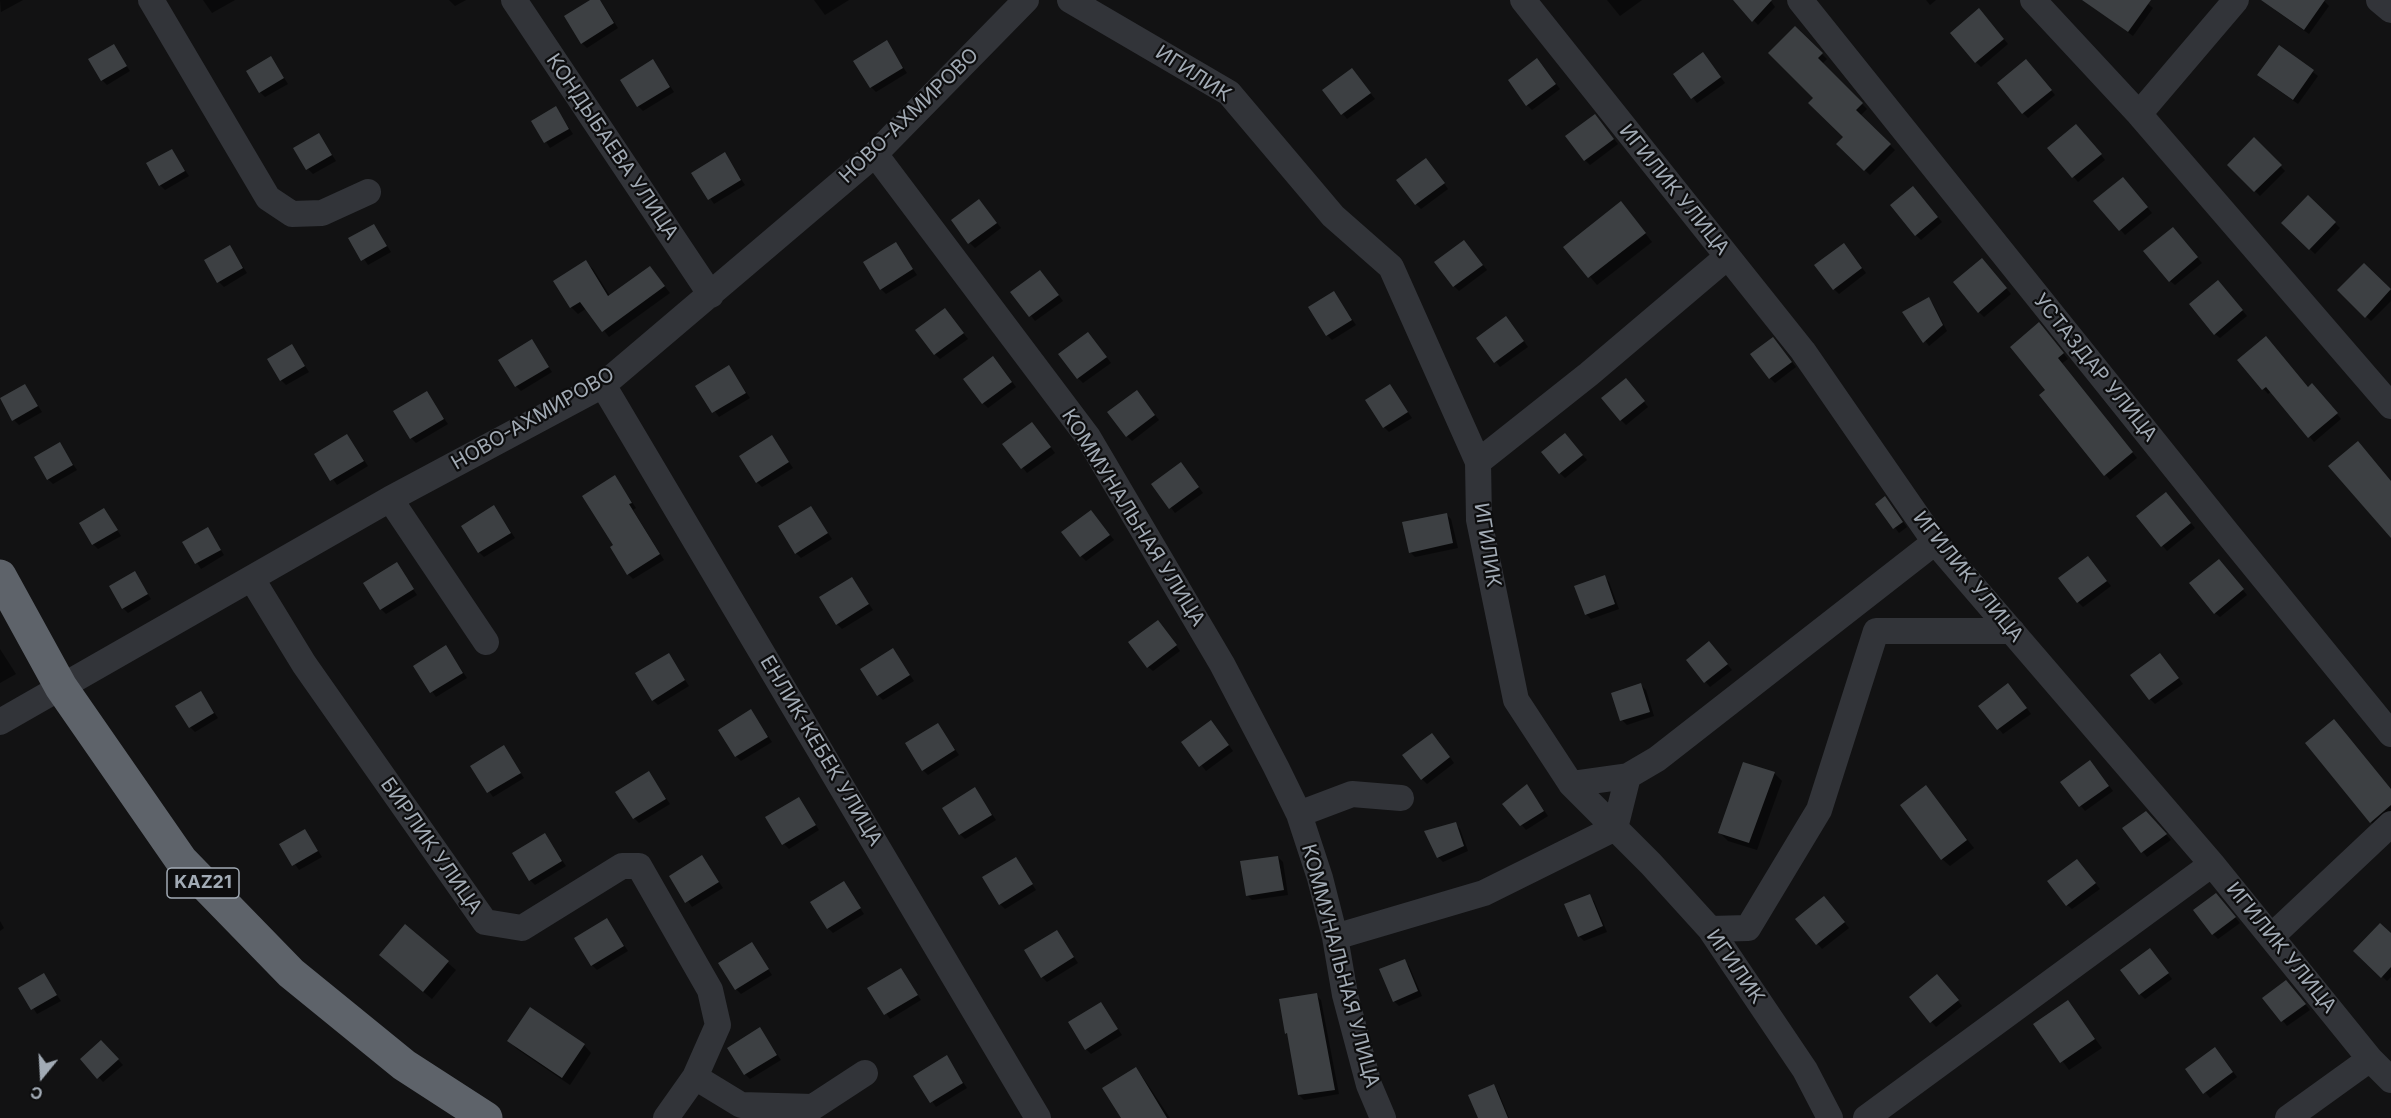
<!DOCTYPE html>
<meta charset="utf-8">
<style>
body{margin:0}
#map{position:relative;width:2391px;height:1118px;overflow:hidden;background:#121213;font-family:Inter,sans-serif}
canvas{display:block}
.north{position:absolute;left:12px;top:1046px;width:60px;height:60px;-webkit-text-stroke:4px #0d0d0e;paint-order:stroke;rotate:198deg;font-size:16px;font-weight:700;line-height:24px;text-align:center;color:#a2abb5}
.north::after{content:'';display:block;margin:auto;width:21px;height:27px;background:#a2abb5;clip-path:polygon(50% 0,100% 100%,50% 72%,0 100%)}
</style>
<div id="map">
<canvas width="2391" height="1118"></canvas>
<div class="north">С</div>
</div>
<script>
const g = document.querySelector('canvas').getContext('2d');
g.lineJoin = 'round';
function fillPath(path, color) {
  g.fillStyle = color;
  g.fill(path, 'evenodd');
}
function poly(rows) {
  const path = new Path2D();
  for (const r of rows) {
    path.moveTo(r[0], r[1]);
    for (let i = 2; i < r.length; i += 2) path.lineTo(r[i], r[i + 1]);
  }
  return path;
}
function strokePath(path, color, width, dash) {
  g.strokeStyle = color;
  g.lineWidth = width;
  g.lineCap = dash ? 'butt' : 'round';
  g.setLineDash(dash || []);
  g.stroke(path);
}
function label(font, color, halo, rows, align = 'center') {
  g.font = font + ' Inter,sans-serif';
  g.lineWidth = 4.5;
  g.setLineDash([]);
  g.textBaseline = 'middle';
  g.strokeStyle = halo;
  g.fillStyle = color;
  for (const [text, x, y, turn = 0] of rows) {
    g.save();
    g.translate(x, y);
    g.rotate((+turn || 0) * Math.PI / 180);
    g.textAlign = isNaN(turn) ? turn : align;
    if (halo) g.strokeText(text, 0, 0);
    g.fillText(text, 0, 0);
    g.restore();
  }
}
const shadow = poly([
 [0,0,23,0,1,12],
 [203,0,235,0,212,13],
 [449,0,466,0,455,6],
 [593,0,599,0,602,3,618,28,587,48,582,43],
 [814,0,849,0,825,15],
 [1607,0,1642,0,1620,16],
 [1735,0,1770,0,1775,7,1758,25],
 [1926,0,1936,0,1930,5],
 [2099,0,2143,0,2153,8,2133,36,2094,7],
 [2274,0,2323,0,2329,6,2309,34,2275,10],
 [1984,15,2008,44,1981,67,1976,62],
 [1795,28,1827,59,1822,64,1867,109,1860,116,1895,150,1870,175,1838,144,1845,137,1815,98],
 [886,42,907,73,876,92,871,87],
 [113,46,130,71,107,85,102,80],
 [2279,47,2318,76,2298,104,2264,80],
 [271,58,288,84,265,97,260,92],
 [1707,59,1725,83,1697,103,1675,74],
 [653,61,674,92,643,111,638,106],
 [1542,65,1560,89,1532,110,1527,105],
 [2031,66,2055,95,2028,118,2023,113],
 [1352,70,1375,99,1347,119,1324,90],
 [556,108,573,134,550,148,533,121],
 [1600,121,1618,144,1590,165,1585,160],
 [2081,130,2105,160,2078,182,2049,148],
 [319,135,336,161,313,174,308,169],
 [2254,139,2285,171,2260,196,2229,165],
 [171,150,189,176,165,190,160,185],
 [724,154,745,185,714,204,693,173],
 [1431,165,1448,189,1421,209,1416,204],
 [2128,184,2152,213,2125,235,2096,201],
 [1918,193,1942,222,1921,240,1916,235],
 [2308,197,2340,228,2315,254,2283,223],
 [984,206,1001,228,975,248,970,243],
 [1628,211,1652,242,1597,285,1565,247],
 [374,225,391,252,368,265,351,239],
 [2177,234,2202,263,2175,285,2170,281],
 [896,244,917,275,886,294,881,289],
 [230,247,247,273,224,287,219,282],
 [1469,247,1487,270,1459,291,1454,286],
 [1849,250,1866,273,1839,294,1834,289],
 [586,262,593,269,610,296,650,268,670,293,609,337,587,308,578,314,571,307],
 [1987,265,2011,294,1984,317,1979,312],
 [2364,265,2391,291,2391,301,2371,321,2339,290],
 [1045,277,1063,301,1035,321,1013,292],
 [2223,287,2247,316,2220,338,2215,334],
 [1334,293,1356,325,1332,340,1327,335],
 [1929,299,1933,304,1947,331,1929,346,1905,313],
 [945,310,968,339,940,359,935,354],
 [1511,323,1528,347,1500,367,1478,338],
 [2044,329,2068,359,2061,364,2137,458,2110,480,2041,395,2047,390],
 [1093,339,1111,363,1083,383,1078,378],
 [531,341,552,372,521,391,516,386],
 [1778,344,1796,367,1775,383,1770,378],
 [292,346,309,372,286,385,281,380],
 [2239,360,2317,390,2341,419,2314,442,2272,391,2268,394],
 [998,363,1016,387,988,408,983,403],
 [729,367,750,398,719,417,697,386],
 [25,385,42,412,19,425,14,420],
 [1631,385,1648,407,1626,425,1621,420],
 [1390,386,1412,418,1389,432,1384,427],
 [426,393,448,424,416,443,411,438],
 [1141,397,1159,420,1132,441,1127,436],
 [1037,429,1055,453,1027,473,1004,445],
 [347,435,368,466,337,485,316,454],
 [772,437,793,468,762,487,757,482],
 [1570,440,1587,460,1565,478,1560,473],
 [59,444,77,470,53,484,48,479],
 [1185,469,1203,493,1175,513,1153,484],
 [615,477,636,508,633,510,664,560,633,579,628,574,615,546],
 [2171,499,2195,528,2167,551,2138,516],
 [1890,503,1907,527,1899,533,1877,504],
 [494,507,515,538,484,557,479,552],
 [811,508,832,539,801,558,796,553],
 [104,510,121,536,98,549,93,544],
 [1446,514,1451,519,1458,548,1415,557,1410,552],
 [1096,517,1114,540,1086,561,1081,556],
 [207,529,224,555,201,569,184,543],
 [2088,558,2111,586,2083,607,2078,602],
 [396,564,417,595,386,614,381,609],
 [2223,566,2247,595,2220,617,2215,613],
 [134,573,151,599,128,613,123,608],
 [1604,577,1609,582,1619,609,1591,619,1586,614],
 [852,579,873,610,842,629,837,624],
 [1163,627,1180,651,1153,671,1148,667],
 [446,647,467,678,436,697,415,667],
 [1714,648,1732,670,1710,687,1688,661],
 [0,649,16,674,0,683],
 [893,650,914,681,883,700,878,695],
 [668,655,689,686,658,705,653,700],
 [2165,660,2183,684,2155,704,2150,699],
 [1641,685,1646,690,1654,716,1627,725,1622,720],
 [2013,690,2031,714,2003,734,1980,706],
 [201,693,218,718,195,732,190,727],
 [751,711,772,742,741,761,736,756],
 [938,725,959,755,928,775,923,770],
 [1216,727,1233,751,1206,771,1183,742],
 [1437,739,1454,763,1427,784,1422,779],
 [503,747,524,778,493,797,472,766],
 [2095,767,2113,791,2085,811,2062,783],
 [649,773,670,804,639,823,634,818],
 [1774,773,1782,781,1757,850,1728,841,1720,833],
 [1527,786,1548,816,1526,830,1504,804],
 [1926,787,1974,848,1950,866,1942,859],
 [975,789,996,820,965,839,960,834],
 [2391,790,2391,814,2376,827,2371,822],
 [799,799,819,830,789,849,784,844],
 [2151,818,2171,840,2147,857,2125,829],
 [1455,824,1460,829,1468,851,1443,862,1438,857],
 [305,830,322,857,299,870,281,844],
 [545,835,566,866,535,885,530,880],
 [702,857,723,888,692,907,671,876],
 [1278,857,1283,862,1288,895,1252,900,1247,895],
 [1015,859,1036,890,1005,909,1000,904],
 [2082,866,2100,889,2072,909,2067,905],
 [843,883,864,914,833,933,828,928],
 [1589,896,1594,901,1607,932,1584,941,1579,936],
 [2221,900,2240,923,2218,939,2213,934],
 [1829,903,1849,928,1822,949,1797,919],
 [607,920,628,951,597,970,592,965],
 [0,921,4,928,0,931],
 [405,926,456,970,432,999,389,963],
 [1057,932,1078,963,1047,982,1042,977],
 [2391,936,2391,977,2387,981,2355,951],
 [751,944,772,975,741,994,736,989],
 [2155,955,2172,979,2145,999,2140,994],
 [1404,961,1409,966,1422,996,1399,1006,1394,1001],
 [900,969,921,1000,890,1019,869,988],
 [43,975,61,1001,37,1014,20,988],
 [1942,981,1962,1006,1936,1027,1911,997],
 [2291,987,2310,1010,2287,1026,2264,998],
 [1316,995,1321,1000,1339,1094,1304,1100,1299,1095,1289,1036,1286,1033],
 [2068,1002,2102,1048,2069,1070,2035,1024],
 [1101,1004,1122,1035,1091,1054,1086,1049],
 [760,1029,781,1060,750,1079,745,1074],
 [509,1041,584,1045,591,1053,570,1085,517,1049],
 [101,1042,123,1065,103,1082,82,1059],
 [2220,1054,2237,1077,2210,1098,2187,1069],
 [946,1057,967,1088,936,1107,915,1076],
 [1136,1069,1142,1076,1170,1118,1124,1118],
 [1493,1086,1498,1091,1509,1118,1479,1118]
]);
const building = poly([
 [590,0,600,0,614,23,581,44,564,16],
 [1733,0,1772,0,1752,22],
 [2082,0,2151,0,2128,32],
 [2261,0,2325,0,2304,30],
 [1979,8,2004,39,1975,63,1950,33],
 [1795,26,1823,53,1818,58,1863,103,1856,110,1891,144,1864,171,1836,144,1843,137,1808,103,1813,98,1768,53],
 [887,40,903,68,870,88,853,61],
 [114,44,127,66,101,81,88,59],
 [2279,45,2314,70,2293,100,2257,75],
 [1703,52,1721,77,1691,99,1673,74],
 [271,56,284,78,259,93,246,71],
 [1537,58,1556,84,1526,106,1508,80],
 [653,59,670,87,637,107,620,80],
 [2026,59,2052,90,2022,114,1997,83],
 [1352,68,1371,93,1341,115,1322,90],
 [556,106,569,129,544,143,531,121],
 [1595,114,1614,139,1584,161,1565,136],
 [2076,124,2102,154,2072,178,2047,148],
 [319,133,332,155,306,170,293,148],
 [2254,137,2282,165,2254,192,2227,165],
 [172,149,185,171,159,186,146,163],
 [725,152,741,180,708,200,691,173],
 [1426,158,1445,183,1415,205,1396,180],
 [2123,177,2148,207,2119,231,2093,201],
 [1913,186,1938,217,1915,236,1890,205],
 [2308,195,2336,222,2309,250,2281,223],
 [979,199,997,223,968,244,951,220],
 [1621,201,1646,233,1588,278,1563,247],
 [374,224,387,246,361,261,348,238],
 [2173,227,2198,257,2169,282,2143,251],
 [1464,240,1483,265,1453,287,1434,262],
 [896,242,913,269,880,290,863,262],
 [1844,243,1862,268,1833,290,1814,265],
 [230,245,243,268,217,283,204,260],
 [1982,258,2007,288,1978,313,1953,282],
 [586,260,608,296,650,266,665,286,602,332,580,302,570,308,553,281],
 [2364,263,2391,289,2365,318,2337,290],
 [1040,270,1059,295,1029,317,1010,292],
 [2218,280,2243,310,2214,335,2189,304],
 [1334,291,1352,320,1326,336,1308,307],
 [1929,297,1943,325,1923,343,1902,312],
 [945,308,964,333,934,355,915,330],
 [1506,316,1524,341,1494,363,1476,338],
 [2039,322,2064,353,2058,358,2133,452,2104,476,2039,395,2045,390,2010,347],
 [1088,332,1107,357,1077,379,1058,354],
 [2266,336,2308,387,2312,383,2338,413,2308,438,2266,387,2262,390,2237,360],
 [1773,337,1792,362,1769,379,1750,354],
 [532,339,549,367,515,387,498,360],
 [292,344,305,366,280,381,267,359],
 [993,356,1012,382,982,404,963,379],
 [729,365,746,393,712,413,695,386],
 [1626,378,1645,401,1620,421,1601,398],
 [25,384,38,406,12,421,0,398],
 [1390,384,1408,412,1383,428,1365,400],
 [1137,390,1155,415,1126,437,1107,412],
 [427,391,444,419,410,439,393,411],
 [1032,422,1051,447,1021,469,1002,444],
 [1565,433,1583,455,1559,474,1541,452],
 [347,434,364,461,330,481,314,454],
 [772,435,789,462,756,483,739,456],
 [2358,441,2391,481,2391,538,2328,466],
 [60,442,73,465,47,480,34,457],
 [1181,462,1199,487,1169,509,1151,484],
 [615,475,632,503,629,504,660,554,627,575,610,547,613,545,582,496],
 [2166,492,2191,523,2161,547,2136,516],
 [1885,496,1903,522,1893,529,1875,504],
 [494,505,511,533,478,553,461,526],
 [811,506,828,533,795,554,778,526],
 [104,508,118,530,92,545,79,523],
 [1091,510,1110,535,1080,557,1061,532],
 [1447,513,1453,543,1409,553,1402,522],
 [208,527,221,550,195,564,182,542],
 [2088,556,2107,581,2077,603,2058,578],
 [2219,559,2244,589,2214,614,2189,583],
 [397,562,414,589,380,610,363,583],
 [135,571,148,594,122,609,109,586],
 [1605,575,1615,604,1585,615,1574,586],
 [852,577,869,604,836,625,819,597],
 [1158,620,1177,645,1147,668,1128,642],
 [1709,641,1728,664,1704,683,1686,660],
 [446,645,463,673,430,693,413,666],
 [893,648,910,675,877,696,860,669],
 [669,653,685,680,652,701,635,673],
 [2160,653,2179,678,2149,700,2130,675],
 [1641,683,1650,712,1620,721,1611,693],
 [2008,683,2027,708,1997,730,1978,706],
 [201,691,214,713,189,728,175,706],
 [751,709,768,737,735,757,718,730],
 [2334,719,2391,789,2391,805,2370,823,2305,743],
 [1211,720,1229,745,1199,767,1181,742],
 [938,723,955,750,922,771,905,743],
 [1432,733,1450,757,1421,780,1402,755],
 [504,745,521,773,487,793,470,766],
 [2090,760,2109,786,2079,807,2060,782],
 [1743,762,1775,772,1749,843,1718,833],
 [649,771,666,799,633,819,615,792],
 [1527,784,1544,811,1520,826,1502,804],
 [1926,785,1967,840,1941,860,1900,805],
 [975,787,992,815,959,835,942,808],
 [799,797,816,825,782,845,765,817],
 [2146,811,2167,834,2141,853,2122,828],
 [1456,822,1464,846,1437,858,1424,831],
 [305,829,318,851,292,866,279,844],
 [545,833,562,861,529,881,512,853],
 [702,855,719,882,685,903,669,876],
 [1278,856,1284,890,1246,896,1240,861],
 [1016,857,1033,884,999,905,982,877],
 [2077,859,2096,883,2066,906,2047,881],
 [844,881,861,908,827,929,810,902],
 [2216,893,2236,917,2212,935,2193,910],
 [1590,894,1603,926,1578,937,1564,904],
 [1824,896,1845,922,1816,945,1795,919],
 [607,918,624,946,591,966,574,938],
 [2380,923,2391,933,2391,967,2381,978,2353,951],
 [405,924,449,961,423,992,379,955],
 [1057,930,1074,957,1041,978,1024,950],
 [752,942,769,969,735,990,718,963],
 [2150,948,2169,973,2139,995,2120,970],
 [1405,959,1418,991,1393,1002,1379,969],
 [901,968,918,995,884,1015,867,988],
 [44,973,57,995,31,1010,18,988],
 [1937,974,1959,1000,1930,1023,1909,997],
 [2286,980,2306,1004,2281,1022,2262,998],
 [1317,993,1335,1090,1298,1095,1287,1033,1285,1034,1279,999],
 [2068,1000,2095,1039,2060,1063,2033,1024],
 [1101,1002,1118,1029,1085,1050,1068,1022],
 [530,1007,585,1044,562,1078,507,1041],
 [760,1027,777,1055,744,1075,727,1048],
 [101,1040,119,1059,97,1079,80,1059],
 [2215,1047,2233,1072,2203,1094,2185,1069],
 [947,1055,963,1083,930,1103,913,1076],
 [1136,1067,1167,1118,1121,1118,1102,1088],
 [1494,1084,1508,1118,1478,1118,1468,1095]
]);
const minor = poly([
 [151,0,268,198,292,214,322,213,368,192],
 [514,0,711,295],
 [1070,0,1229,93,1333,216,1391,267,1478,462,1479,520,1516,700,1571,784,1651,864,1710,929,1805,1070,1830,1118],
 [1523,0,1803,351,1935,542,2212,864,2370,1059,2288,1118],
 [1800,0,2228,534,2391,734],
 [2033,0,2139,114,2391,406],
 [2379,0,2391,10],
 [2139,114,2236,0],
 [875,154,1088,437,1222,664,1276,767,1299,814,1320,878,1335,937,1345,995,1369,1085,1383,1118],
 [603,385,1038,1118],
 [1478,462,1589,374,1727,257],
 [390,499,486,642],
 [252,579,304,664,485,922,522,928,622,866,639,866,710,990,718,1025,695,1077,666,1118],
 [0,722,390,499,603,385,875,154,1026,0],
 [1571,784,1628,776,1657,759,1935,542],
 [1299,814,1352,794,1401,798],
 [1710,929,1748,928,1819,810,1876,631,2012,631],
 [2272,936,2391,824],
 [1335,937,1484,893,1615,828,1628,776],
 [2370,1059,2391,1080],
 [695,1077,741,1105,813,1107,865,1073],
 [1866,1118,2212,864]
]);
const highway = poly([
 [0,576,61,687,181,860,291,973,404,1065,486,1118]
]);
const shields = [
 [203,883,72]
];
const shieldNames = [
 ["KAZ21",203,883]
];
const streetNames = [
 ["ИГИЛИК",1193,74,33],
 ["НОВО-АХМИРОВО",909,116,-44],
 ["КОНДЫБАЕВА УЛИЦА",612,147,56],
 ["ИГИЛИК УЛИЦА",1674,190,51],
 ["УСТАЗДАР УЛИЦА",2095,368,51],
 ["НОВО-АХМИРОВО",533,419,-30],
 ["КОММУНАЛЬНАЯ УЛИЦА",1133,518,58],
 ["ИГИЛИК",1487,545,81],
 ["ИГИЛИК УЛИЦА",1968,577,51],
 ["ЕНЛИК-КЕБЕК УЛИЦА",821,751,59],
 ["БИРЛИК УЛИЦА",431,846,55],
 ["ИГИЛИК УЛИЦА",2281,948,51],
 ["КОММУНАЛЬНАЯ УЛИЦА",1340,966,75],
 ["ИГИЛИК",1735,967,55]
];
fillPath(shadow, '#0007');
fillPath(building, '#3d4043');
strokePath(minor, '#323439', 26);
strokePath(highway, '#5e636a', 33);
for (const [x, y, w] of shields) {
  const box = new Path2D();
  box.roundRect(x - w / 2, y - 15, w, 30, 4.5);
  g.fillStyle = '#0d0d0e';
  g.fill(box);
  strokePath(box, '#a2abb5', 1.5);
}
label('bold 18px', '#a2abb5', null, shieldNames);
label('20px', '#a2abb5', '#0d0d0e', streetNames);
</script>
